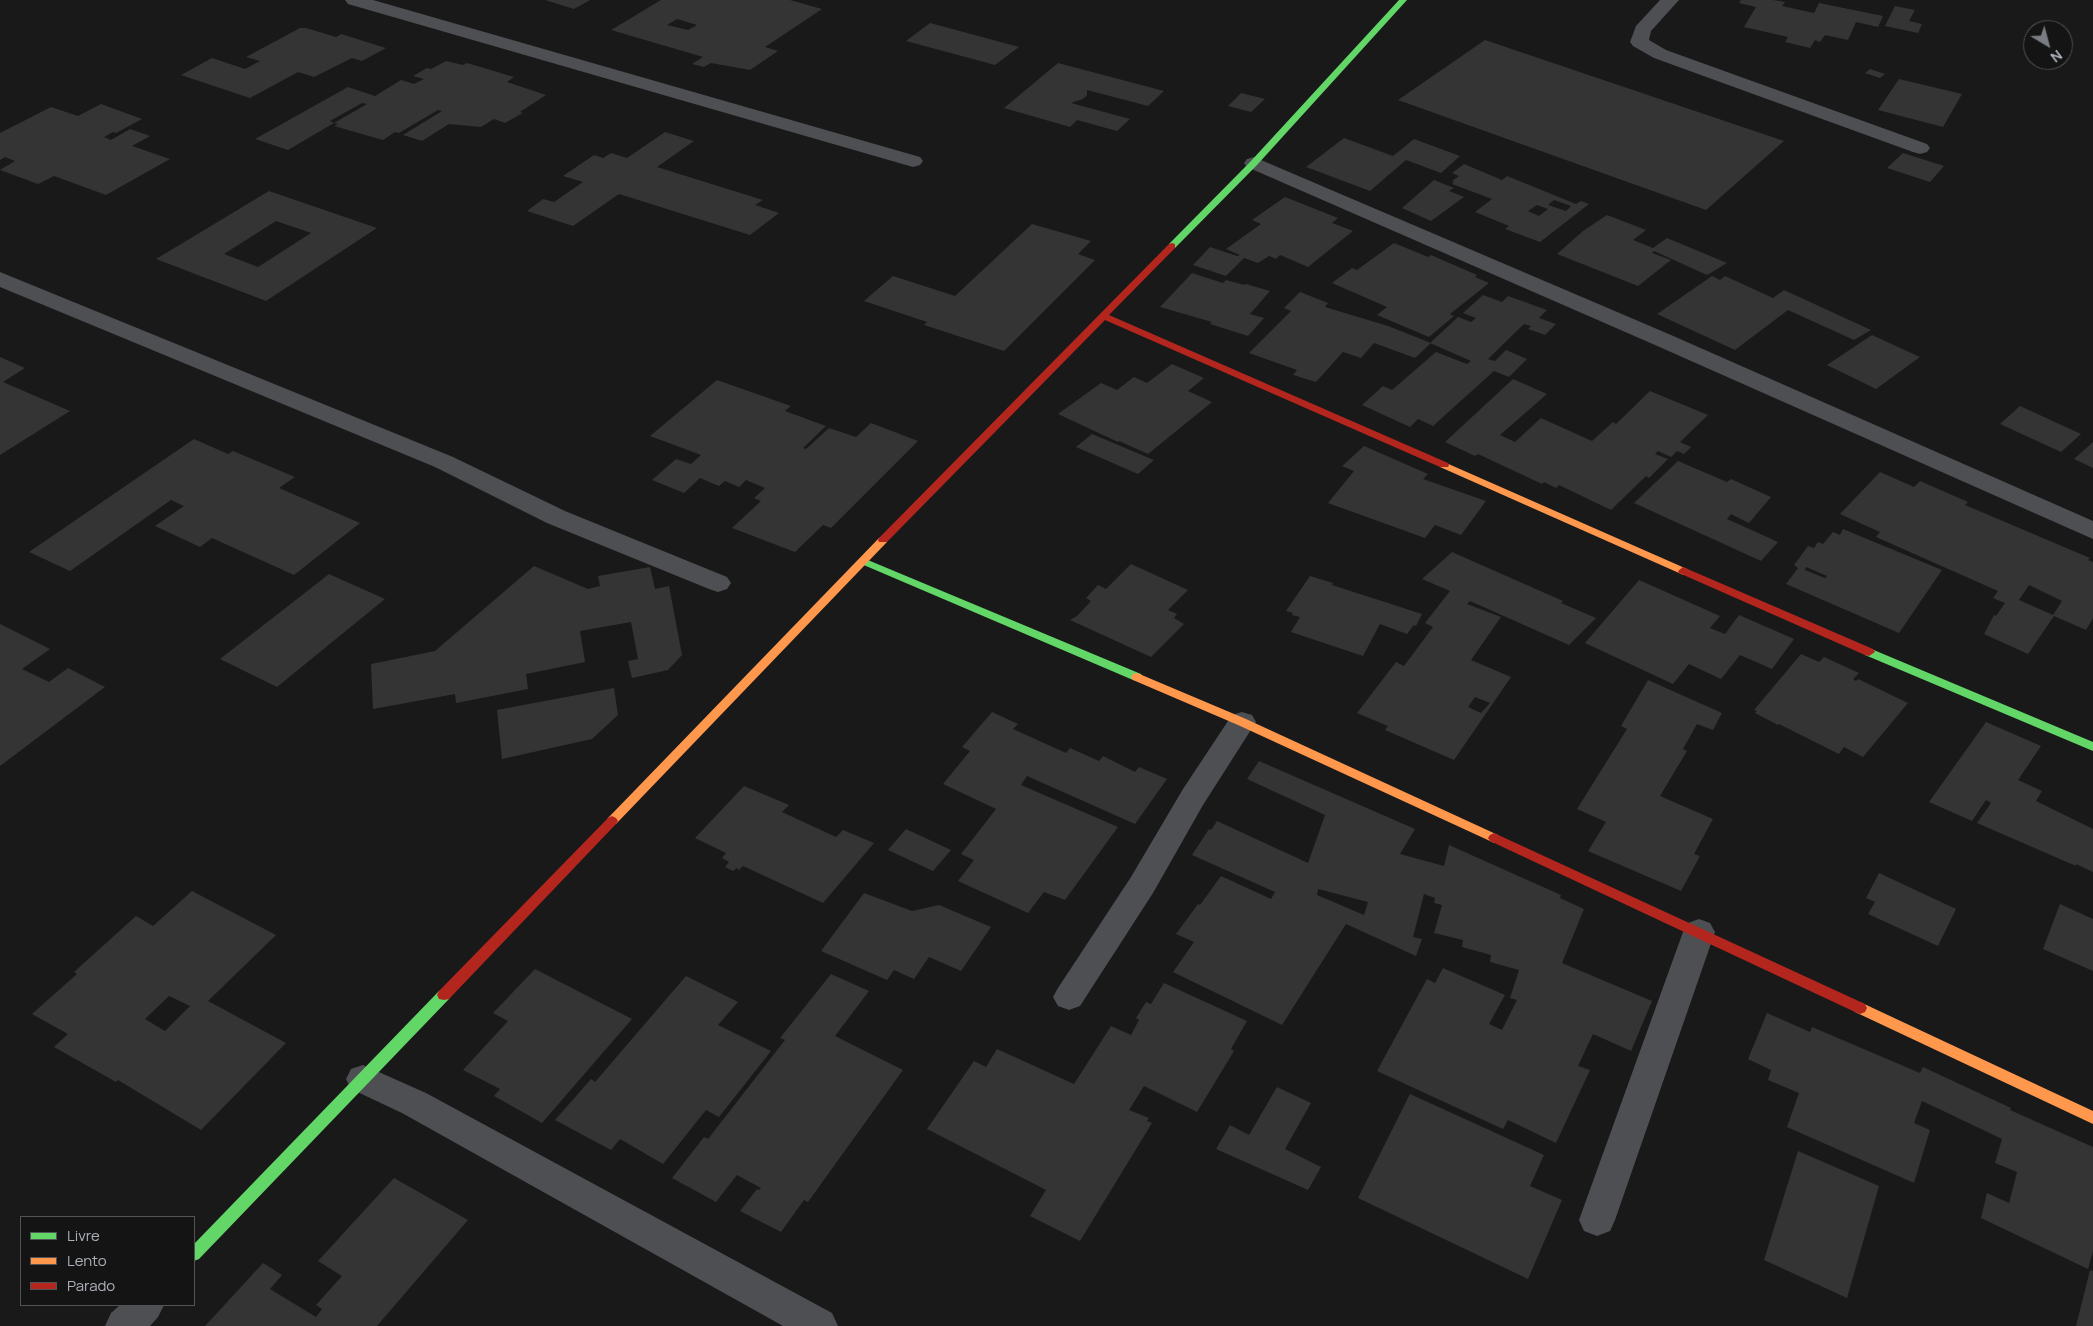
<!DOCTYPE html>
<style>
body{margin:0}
#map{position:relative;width:2093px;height:1326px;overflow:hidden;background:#19191a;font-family:Manrope,sans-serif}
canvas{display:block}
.legend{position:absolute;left:20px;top:1216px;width:175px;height:90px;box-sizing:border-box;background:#141415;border:1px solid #515357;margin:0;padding:6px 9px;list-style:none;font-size:15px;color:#acb1b9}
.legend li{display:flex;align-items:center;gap:10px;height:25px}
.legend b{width:25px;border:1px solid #515357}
.north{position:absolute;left:2023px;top:20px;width:50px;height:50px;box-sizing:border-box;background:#141415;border:1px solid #515357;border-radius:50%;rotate:143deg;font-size:14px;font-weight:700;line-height:20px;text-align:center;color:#acb1b9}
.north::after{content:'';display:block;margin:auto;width:18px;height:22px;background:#797c81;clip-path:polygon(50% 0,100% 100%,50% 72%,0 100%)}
</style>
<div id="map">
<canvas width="2093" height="1326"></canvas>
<ul class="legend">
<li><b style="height:6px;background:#63d668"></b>Livre</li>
<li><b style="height:6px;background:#ff974d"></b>Lento</li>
<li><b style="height:6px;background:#b3261e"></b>Parado</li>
</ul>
<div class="north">N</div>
</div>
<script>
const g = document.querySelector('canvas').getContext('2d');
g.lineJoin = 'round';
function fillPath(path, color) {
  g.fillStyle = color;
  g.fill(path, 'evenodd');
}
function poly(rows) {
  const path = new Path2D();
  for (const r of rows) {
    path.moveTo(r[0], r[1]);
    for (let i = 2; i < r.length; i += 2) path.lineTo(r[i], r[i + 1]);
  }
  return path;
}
const building = poly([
 [545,0,590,0,574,9],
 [661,0,790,0,822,9,765,47,778,51,750,70,711,63,704,67,692,64,703,57,611,30],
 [677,19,697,25,688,30,667,25],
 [1741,0,1773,0,1785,2,1782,6,1814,13,1819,3,1883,16,1878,27,1856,22,1848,40,1825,35,1820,42,1815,40,1810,48,1785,42,1788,37,1744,27,1756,7,1739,3],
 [1895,6,1915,10,1909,21,1922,24,1918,33,1885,26],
 [930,23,1019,47,995,65,906,41],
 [300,28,306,28,336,37,341,34,386,48,362,61,352,58,314,77,298,72,250,98,181,75,212,58,245,69,260,61,246,57],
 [1485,40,1784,141,1706,210,1398,100],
 [446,61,463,65,467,63,514,77,507,82,546,95,520,112,523,113,505,123,494,119,481,127,449,124,422,141,403,135,442,111,438,110,399,133,395,132,383,140,334,126,338,124,334,123,367,104,362,103,330,121,334,123,288,150,255,139,348,87,375,96,401,80,414,84,424,79,413,76,427,68,431,69],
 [1058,63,1164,91,1148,106,1087,90,1087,95,1083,99,1071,103,1130,119,1117,131,1077,120,1070,127,1004,108],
 [1870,69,1885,74,1880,78,1865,73],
 [1899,79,1962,94,1943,127,1878,110],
 [1241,93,1265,99,1251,112,1228,106],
 [101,104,142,119,116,133,113,132,104,137,111,140,130,129,150,136,132,146,170,159,106,195,54,176,38,184,0,170,15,161,5,157,0,160,0,133,51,107,78,116],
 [665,132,694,141,657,167,763,200,755,205,779,213,750,235,619,194,573,226,527,211,543,199,554,202,583,182,563,176,594,155,603,158,611,153,627,158],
 [1344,138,1393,156,1414,139,1460,156,1441,173,1406,160,1370,191,1306,167],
 [1903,153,1944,166,1930,182,1887,168],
 [1464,164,1502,180,1507,176,1576,204,1581,201,1589,204,1540,242,1505,229,1509,226,1475,212,1492,199,1452,184,1454,182,1452,181,1459,176,1452,173],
 [1554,200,1571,206,1566,211,1548,205],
 [1537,205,1548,209,1539,216,1528,211],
 [1434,180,1454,188,1449,191,1464,197,1431,221,1402,208],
 [269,191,377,228,266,301,156,259],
 [276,221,311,233,258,267,224,254],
 [1285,197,1338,218,1332,223,1353,231,1308,267,1280,255,1276,259,1269,256,1258,263,1244,258,1226,276,1193,265,1210,247,1237,256,1240,255,1226,249,1261,224,1252,220],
 [1607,215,1646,230,1633,240,1653,248,1667,238,1727,263,1707,275,1654,251,1652,253,1671,260,1638,286,1557,254,1583,231],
 [1032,224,1091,241,1078,254,1095,260,1004,351,924,325,927,322,864,301,893,276,955,296],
 [1394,243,1428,257,1431,255,1477,275,1475,277,1489,283,1450,314,1454,316,1429,337,1377,315,1387,307,1332,283,1352,268,1357,270],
 [1192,273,1223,283,1226,280,1244,285,1246,284,1270,291,1250,314,1264,318,1248,336,1210,324,1212,322,1160,307],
 [1712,276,1720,280,1725,276,1773,298,1784,290,1871,330,1854,340,1788,310,1735,350,1657,314],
 [1300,292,1328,303,1325,307,1388,326,1431,343,1415,358,1374,343,1361,358,1343,352,1316,382,1293,375,1297,370,1249,353,1291,311,1284,308],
 [1483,295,1502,302,1508,296,1547,310,1539,318,1556,324,1545,335,1528,329,1531,326,1524,324,1488,359,1495,361,1506,350,1527,359,1509,377,1494,371,1433,426,1418,419,1410,427,1362,405,1383,386,1392,390,1436,352,1467,364,1471,361,1430,343,1458,317,1471,322,1476,318,1463,313],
 [1872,335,1920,357,1876,389,1827,365],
 [0,357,25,368,3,382,70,411,0,455],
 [1172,364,1204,378,1188,391,1212,402,1148,454,1119,441,1118,442,1058,414,1101,383,1117,390,1134,377,1147,383],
 [1513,379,1547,394,1500,435,1515,442,1541,418,1592,441,1613,422,1616,424,1650,391,1708,415,1680,442,1691,447,1684,454,1677,451,1671,457,1658,451,1655,454,1668,459,1649,478,1646,476,1611,510,1559,485,1556,488,1544,482,1542,484,1478,454,1475,456,1445,442],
 [717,380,791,406,785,411,826,426,803,448,806,449,829,428,856,437,871,423,918,441,831,528,823,525,795,552,732,528,761,501,754,498,765,488,746,480,739,487,725,481,719,486,700,478,684,493,652,480,676,459,691,464,701,455,650,436],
 [2020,406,2081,434,2061,452,2000,424],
 [1092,434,1149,458,1154,460,1138,474,1076,447],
 [194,439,228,454,233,451,295,477,279,488,360,523,294,575,212,538,200,547,155,526,184,506,171,500,70,571,29,552],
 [2093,442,2093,468,2074,459],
 [1364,446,1428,474,1423,479,1486,501,1461,535,1435,525,1425,538,1328,503,1354,471,1342,466],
 [1678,461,1727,482,1731,479,1771,497,1749,523,1731,514,1727,519,1778,542,1761,561,1634,503],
 [1880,472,1914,487,1920,481,1968,502,1965,505,2090,558,2088,560,2093,562,2093,618,2086,630,2054,616,2028,654,1984,634,1994,615,1996,616,2005,603,1993,598,1998,591,1876,537,1880,532,1840,514],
 [2029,585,2062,601,2053,615,2019,600],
 [1843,529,1942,570,1899,633,1786,584,1798,568,1794,565,1808,546,1814,548,1818,542,1823,544,1833,532,1840,535],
 [1806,567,1827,576,1825,578,1805,570],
 [1452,552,1563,601,1561,603,1596,618,1569,645,1470,601,1467,604,1501,617,1471,660,1511,677,1454,760,1385,730,1388,726,1357,713,1396,662,1404,666,1433,627,1425,623,1450,591,1422,579],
 [1475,697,1490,703,1481,713,1468,707],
 [1131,564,1188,590,1168,610,1177,614,1174,618,1184,624,1151,657,1070,620,1077,616,1091,601,1086,598,1098,585,1106,589],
 [534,566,588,589,600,586,598,576,650,567,655,589,669,586,682,655,668,670,632,678,628,661,638,659,631,622,580,631,585,662,526,674,528,689,456,703,455,694,373,709,371,664,435,651],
 [329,574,385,599,277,687,220,659],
 [1310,576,1333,583,1332,585,1422,614,1416,626,1414,625,1407,634,1380,624,1363,656,1291,632,1300,617,1292,615,1293,613,1286,611],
 [1639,580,1720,616,1710,628,1725,634,1739,615,1794,639,1772,669,1740,655,1721,679,1689,664,1673,684,1585,643],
 [0,624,50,649,22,669,49,682,68,668,105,687,0,766],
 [1801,654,1819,662,1824,657,1859,673,1853,679,1856,681,1858,679,1908,703,1863,757,1844,747,1839,754,1779,724,1778,725,1755,713,1757,711,1754,710],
 [1648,680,1722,713,1713,730,1697,724,1683,749,1687,751,1660,796,1713,819,1694,854,1700,856,1681,891,1588,851,1606,822,1577,809,1627,729,1621,726],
 [614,688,618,715,592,739,502,759,497,710],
 [992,712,1018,724,1013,729,1066,753,1070,748,1099,761,1103,756,1135,772,1139,767,1167,779,1135,824,1027,776,1021,785,1118,827,1065,900,1044,892,1028,913,958,881,974,860,961,854,996,809,943,784,970,751,962,747],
 [1986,722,2041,746,2018,780,2042,791,2036,801,2093,829,2093,872,2076,864,2076,866,1977,823,1991,803,1986,800,1972,821,1929,802],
 [1259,761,1415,829,1400,854,1444,866,1449,845,1561,895,1560,898,1584,909,1562,963,1652,1001,1631,1051,1593,1034,1578,1066,1590,1070,1556,1143,1508,1120,1503,1129,1377,1071,1427,979,1435,983,1443,968,1505,995,1489,1024,1502,1030,1517,1000,1510,998,1519,970,1490,962,1491,955,1462,947,1463,940,1434,933,1442,905,1434,903,1435,898,1424,894,1413,937,1422,939,1416,956,1346,924,1282,1025,1173,972,1194,942,1176,934,1198,904,1200,905,1221,876,1271,899,1275,892,1192,855,1209,829,1211,830,1217,821,1308,863,1325,815,1247,779],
 [1318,889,1368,902,1364,915,1317,895],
 [744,786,789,805,782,812,836,837,843,830,874,843,823,903,743,866,739,870,737,868,733,871,725,867,729,862,722,858,726,853,695,838],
 [906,829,951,850,933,871,888,850],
 [1879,873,1956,909,1938,946,1868,914,1875,902,1866,898],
 [192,891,276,935,208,1001,286,1043,201,1130,118,1080,116,1082,54,1047,68,1034,32,1014,77,974,74,972,136,916,153,926],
 [169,996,190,1006,165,1031,145,1019],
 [864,893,912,911,939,905,991,927,961,971,929,957,914,979,894,970,887,980,821,951],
 [2060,904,2093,919,2093,971,2043,949],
 [535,969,632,1019,542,1123,494,1096,500,1089,463,1070,508,1021,493,1013],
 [831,974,869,991,835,1036,903,1070,808,1202,804,1200,781,1232,740,1211,757,1189,759,1190,761,1188,737,1175,716,1202,672,1178,704,1137,708,1139,785,1040,780,1038],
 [686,976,738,1002,718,1025,771,1051,719,1117,706,1110,663,1164,620,1139,611,1150,555,1120,591,1079,595,1082],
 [1164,983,1247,1021,1231,1049,1234,1051,1197,1112,1144,1086,1129,1110,1149,1118,1147,1121,1152,1123,1080,1241,1030,1216,1046,1190,927,1129,974,1061,986,1067,997,1049,1074,1084,1111,1026,1131,1035,1139,1020,1136,1018,1146,1002,1151,1004],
 [1767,1013,1810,1032,1812,1027,1920,1073,1923,1067,2011,1108,2010,1110,2093,1147,2093,1251,2088,1269,1981,1218,1987,1193,2009,1203,2017,1172,1995,1163,2002,1139,1937,1108,1922,1101,1914,1123,1930,1130,1914,1183,1787,1127,1799,1093,1768,1080,1771,1070,1748,1059],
 [1277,1087,1311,1103,1285,1149,1321,1167,1308,1190,1216,1149,1230,1125,1249,1135],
 [1410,1094,1544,1155,1530,1186,1562,1200,1528,1279,1358,1198],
 [1798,1151,1879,1186,1847,1298,1764,1260],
 [394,1178,468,1220,377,1326,205,1326,263,1263,282,1275,270,1289,316,1317,322,1309,316,1305,342,1276,318,1261],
 [2090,1270,2093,1271,2093,1326,2076,1326]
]);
const street = poly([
 [345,0,373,0,920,157,923,161,920,165,913,167,906,165,348,4,345,0],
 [1660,0,1679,0,1651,31,1649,40,1666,50,1927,144,1930,148,1927,152,1920,154,1913,152,1654,58,1633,46,1630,42,1636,26,1660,0],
 [1254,157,1671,335,2093,521,2093,539,1655,345,1247,167,1244,163,1247,159,1254,157],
 [0,272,453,457,565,511,727,577,731,583,727,589,718,592,709,589,547,523,435,467,0,287,0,272],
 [1242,712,1252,715,1256,722,1203,805,1153,893,1080,1006,1069,1010,1058,1006,1053,997,1058,988,1131,877,1183,789,1232,715,1242,712],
 [1699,919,1710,923,1715,932,1615,1220,1610,1231,1597,1236,1584,1231,1579,1220,1683,932,1688,923,1699,919],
 [363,1065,426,1093,832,1313,838,1326,783,1326,402,1113,351,1089,346,1079,351,1069,363,1065],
 [120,1305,164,1305,158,1317,150,1326,105,1326,111,1313,120,1305]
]);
const fast = poly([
 [1399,0,1407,0,1257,165,1175,248,1169,248,1169,244,1251,161,1399,0],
 [863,558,1141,674,1143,677,1137,681,1133,680,859,563,858,561,863,558],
 [1869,648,2093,742,2093,751,1865,655,1863,652,1869,648],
 [444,990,449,991,451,995,449,999,199,1259,194,1261,194,1244,439,991,444,990]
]);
const slow = poly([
 [1444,462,1687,569,1688,571,1683,575,1679,573,1440,467,1439,465,1440,463,1444,462],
 [883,537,887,538,888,540,887,542,616,824,608,824,606,821,608,818,879,538,883,537],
 [1137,673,1246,719,1498,835,1500,838,1498,841,1494,843,1490,841,1238,725,1133,680,1131,677,1133,674,1137,673],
 [1860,1002,2093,1111,2093,1124,1855,1012,1853,1008,1855,1004,1860,1002]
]);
const jam = poly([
 [1172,243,1175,244,1175,248,1109,315,1448,463,1449,465,1448,467,1440,467,1105,320,887,542,879,542,878,540,879,538,1169,244,1172,243],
 [1683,567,1873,649,1875,652,1869,656,1865,655,1679,573,1678,571,1683,567],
 [612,816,616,818,618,821,616,824,449,999,444,1000,439,999,437,995,439,991,608,818,612,816],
 [1494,833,1865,1004,1867,1008,1865,1012,1860,1014,1855,1012,1490,841,1488,838,1490,835,1494,833]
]);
fillPath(building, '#343435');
fillPath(street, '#4e4f52');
fillPath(fast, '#63d668');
fillPath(slow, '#ff974d');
fillPath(jam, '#b3261e');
</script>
